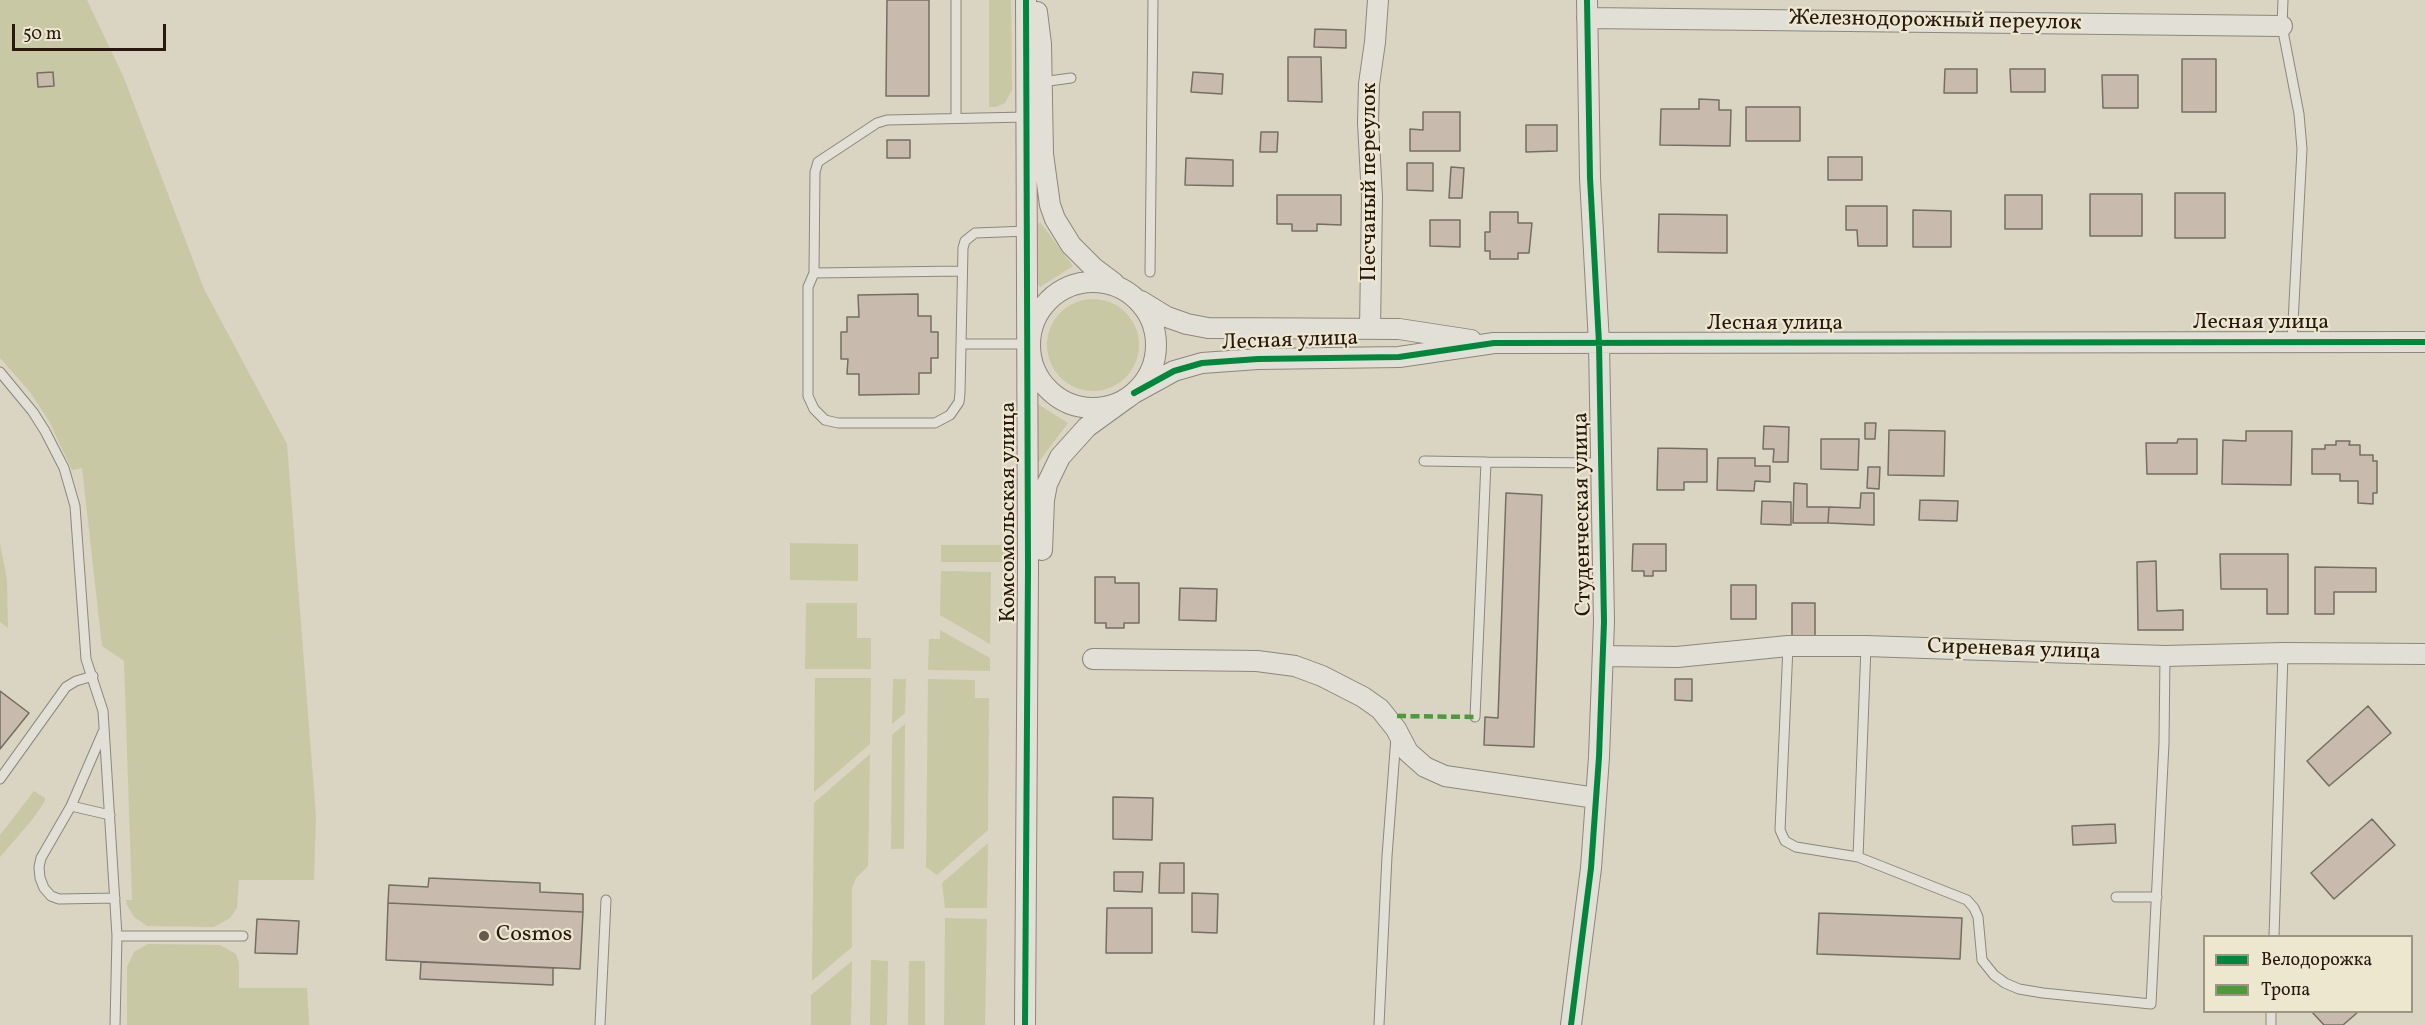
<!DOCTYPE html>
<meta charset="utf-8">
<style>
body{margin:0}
#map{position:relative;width:2425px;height:1025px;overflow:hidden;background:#dad4c2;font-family:Vollkorn,serif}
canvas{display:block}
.legend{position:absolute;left:2203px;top:935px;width:210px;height:78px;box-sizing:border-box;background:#ede7d0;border:2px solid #9e9483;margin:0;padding:8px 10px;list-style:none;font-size:18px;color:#281810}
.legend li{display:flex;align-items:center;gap:12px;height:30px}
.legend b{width:30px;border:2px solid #9e9483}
.scale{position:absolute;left:12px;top:24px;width:154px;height:27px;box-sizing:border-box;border:3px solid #281810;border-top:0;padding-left:8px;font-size:18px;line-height:21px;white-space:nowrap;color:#281810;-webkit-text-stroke:4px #ede7d0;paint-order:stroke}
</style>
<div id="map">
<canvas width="2425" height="1025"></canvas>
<ul class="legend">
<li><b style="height:8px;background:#00873e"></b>Велодорожка</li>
<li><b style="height:8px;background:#4e993c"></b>Тропа</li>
</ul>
<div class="scale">50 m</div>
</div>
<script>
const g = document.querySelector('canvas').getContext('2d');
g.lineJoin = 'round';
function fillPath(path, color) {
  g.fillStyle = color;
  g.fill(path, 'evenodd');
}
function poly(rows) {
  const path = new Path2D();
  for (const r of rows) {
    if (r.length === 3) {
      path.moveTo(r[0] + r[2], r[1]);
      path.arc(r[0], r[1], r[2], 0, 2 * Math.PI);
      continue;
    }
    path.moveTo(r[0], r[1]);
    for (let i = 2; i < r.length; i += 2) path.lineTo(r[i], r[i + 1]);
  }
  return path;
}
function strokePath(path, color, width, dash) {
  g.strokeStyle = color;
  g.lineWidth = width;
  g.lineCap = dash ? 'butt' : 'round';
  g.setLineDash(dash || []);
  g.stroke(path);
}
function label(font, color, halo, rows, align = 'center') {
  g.font = font + ' Vollkorn,serif';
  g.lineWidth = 4.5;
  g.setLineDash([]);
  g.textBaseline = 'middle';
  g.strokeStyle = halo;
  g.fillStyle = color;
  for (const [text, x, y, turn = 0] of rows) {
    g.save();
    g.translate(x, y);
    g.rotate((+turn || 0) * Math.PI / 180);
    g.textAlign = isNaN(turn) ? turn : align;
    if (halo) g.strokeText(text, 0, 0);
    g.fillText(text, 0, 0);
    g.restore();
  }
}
const green = poly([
 [0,0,87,0,124,78,204,289,287,444,316,816,314,880,239,880,237,908,230,918,214,927,147,926,134,917,127,905,126,900,132,900,124,661,102,646,82,468,72,470,49,421,30,392,0,358],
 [989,0,1011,0,1012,90,1005,103,996,107,989,107],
 [1040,222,1073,266,1040,287,1037,283,1037,226],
 [1093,345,46],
 [1038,404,1068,423,1038,463,1037,406],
 [0,543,7,580,8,628,0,622],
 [790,543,858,544,858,581,790,580],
 [941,545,1008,545,1008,562,941,562],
 [941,571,991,572,990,644,940,615],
 [806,603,857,603,857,638,871,638,871,669,805,669],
 [940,630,990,658,990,671,928,670,929,639,940,639],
 [815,678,871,678,870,744,814,792],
 [893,679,906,679,905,713,892,724],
 [928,679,975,680,975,698,989,698,988,830,937,875,926,867],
 [905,724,904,849,891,849,892,735],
 [870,754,868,866,856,878,852,888,852,947,812,981,814,803],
 [34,791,45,798,45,801,32,820,0,857,0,835],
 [988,843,987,908,945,908,942,883],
 [945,918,987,919,985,1025,944,1025],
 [148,944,220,945,236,954,239,963,239,988,307,988,309,1025,127,1025,127,967,134,952],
 [871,960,888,961,887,1025,870,1025],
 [852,961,851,1025,811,1025,811,995],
 [909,961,925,961,925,1025,908,1025]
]);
const building = poly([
 [887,0,929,0,929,96,886,96,887,0],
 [1315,29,1346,30,1346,48,1314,47,1315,29],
 [1288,57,1321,57,1322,102,1288,101,1288,57],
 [2182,59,2216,59,2216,112,2182,112,2182,59],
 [1945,69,1977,69,1977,93,1944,93,1945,69],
 [2010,69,2045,69,2045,92,2011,92,2010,69],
 [53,72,54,86,38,87,37,73,53,72],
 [1193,72,1223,74,1222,94,1191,92,1193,72],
 [2102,75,2138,75,2138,108,2103,108,2102,75],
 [1699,99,1719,100,1719,110,1731,110,1730,146,1660,145,1661,109,1699,109,1699,99],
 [1746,107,1800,107,1800,141,1746,141,1746,107],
 [1423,112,1460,112,1460,151,1410,151,1410,129,1423,130,1423,112],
 [1526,125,1557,125,1557,151,1526,152,1526,125],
 [1261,132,1278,132,1277,152,1260,152,1261,132],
 [887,140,910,140,910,158,887,158,887,140],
 [1828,157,1862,157,1862,180,1828,180,1828,157],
 [1186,158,1233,160,1233,186,1185,185,1186,158],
 [1407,163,1433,163,1433,191,1407,190,1407,163],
 [1451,167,1464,168,1462,198,1449,198,1451,167],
 [2175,193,2225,193,2225,238,2175,238,2175,193],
 [2090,194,2142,194,2142,236,2090,236,2090,194],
 [1277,195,1341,195,1341,225,1317,224,1317,231,1292,231,1292,224,1277,224,1277,195],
 [2005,195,2042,195,2042,229,2005,229,2005,195],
 [1846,206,1887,206,1887,246,1858,246,1857,230,1846,230,1846,206],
 [1913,210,1951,211,1951,247,1913,247,1913,210],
 [1490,212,1518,212,1518,223,1532,223,1529,253,1518,253,1518,259,1490,259,1490,251,1485,251,1485,232,1490,232,1490,212],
 [1659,214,1727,215,1727,253,1658,252,1659,214],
 [1430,220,1460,220,1460,247,1430,246,1430,220],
 [918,294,918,316,931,316,931,332,938,332,938,358,931,358,931,373,919,373,919,394,859,395,859,374,847,374,848,359,841,359,841,332,847,332,847,317,859,317,858,295,918,294],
 [1865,423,1876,423,1875,439,1865,439,1865,423],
 [1764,426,1789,427,1788,462,1773,462,1774,449,1763,449,1764,426],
 [1889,430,1945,431,1944,476,1888,475,1889,430],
 [2246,431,2292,431,2291,485,2222,484,2223,440,2246,441,2246,431],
 [1821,439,1859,439,1858,470,1821,469,1821,439],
 [2178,439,2197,439,2197,474,2147,474,2146,443,2177,443,2178,439],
 [2336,441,2350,441,2349,445,2360,445,2360,455,2373,455,2373,461,2377,461,2377,493,2373,493,2373,504,2358,503,2358,481,2340,481,2340,474,2312,474,2312,449,2325,449,2325,445,2336,445,2336,441],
 [1658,448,1707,449,1707,482,1684,482,1684,490,1657,490,1658,448],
 [1718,458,1755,458,1755,466,1770,466,1770,482,1755,481,1754,491,1717,490,1718,458],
 [1868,467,1880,467,1879,489,1867,488,1868,467],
 [1794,483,1807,484,1807,507,1829,507,1828,523,1793,523,1794,483],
 [1506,493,1542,495,1534,747,1484,745,1485,717,1498,718,1506,493],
 [1861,493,1874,493,1874,525,1828,523,1829,507,1860,508,1861,493],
 [1920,500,1958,501,1957,521,1919,520,1920,500],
 [1762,501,1791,502,1791,525,1761,524,1762,501],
 [1633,544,1666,544,1666,571,1653,571,1653,576,1644,576,1644,571,1632,571,1633,544],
 [2220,554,2288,554,2288,614,2267,614,2267,589,2221,589,2220,554],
 [2156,561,2157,611,2183,610,2183,630,2138,630,2137,562,2156,561],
 [2315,567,2376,568,2376,592,2334,592,2334,614,2315,614,2315,567],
 [1095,577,1115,577,1115,583,1139,583,1139,623,1124,623,1124,628,1106,628,1106,623,1095,623,1095,577],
 [1731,585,1756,585,1756,619,1731,619,1731,585],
 [1180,588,1217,589,1216,621,1179,620,1180,588],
 [1792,603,1815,603,1815,636,1792,636,1792,603],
 [1675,679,1692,679,1692,701,1675,700,1675,679],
 [0,691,29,713,0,749,0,691],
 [2368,706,2391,733,2329,786,2307,761,2368,706],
 [1113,797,1153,798,1152,840,1113,839,1113,797],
 [2372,819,2395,845,2334,899,2311,873,2372,819],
 [2115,824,2116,843,2073,845,2072,826,2115,824],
 [1160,863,1184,863,1184,893,1159,893,1160,863],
 [1114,872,1143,872,1142,892,1114,891,1114,872],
 [429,878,540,883,540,892,583,894,583,912,388,903,389,885,428,887,429,878],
 [1192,893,1218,894,1217,933,1192,932,1192,893],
 [388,903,583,912,580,969,386,960,388,903],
 [1107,908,1152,908,1152,953,1106,953,1107,908],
 [1819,913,1962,918,1960,959,1817,954,1819,913],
 [257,919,299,921,297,954,255,953,257,919],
 [421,962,553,968,553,985,420,979,421,962],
 [2312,1012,2358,1012,2343,1025,2324,1025,2312,1012]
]);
const lane = poly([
 [2283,0,2282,26,2299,114,2302,149,2292,342],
 [1042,82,1071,78],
 [1027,117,887,120,877,123,818,162,815,172,814,273,808,287,808,396,814,409,825,420,838,423,935,423,950,415,959,402,960,393,963,248,965,241,975,233,1028,231],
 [956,118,956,0],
 [1150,272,1153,0],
 [814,273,962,271],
 [961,344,1028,344],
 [0,372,33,412,45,431,64,468,75,506,86,659,103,711,117,936,115,1025],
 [1424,461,1486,462],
 [1788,646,1780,830,1785,841,1796,847,1858,857,1967,900,1974,908,1978,917,1982,960,1994,975,2005,983,2019,989,2043,993,2151,1004,2164,743,2165,656],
 [1475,717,1486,462,1600,463],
 [103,732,71,806,41,858,39,867,40,878,44,888,51,896,59,899,115,898],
 [0,779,66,687,76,681,93,676],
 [71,806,110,815],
 [1858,857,1866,646],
 [2116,897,2157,897],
 [117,936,243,936],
 [2274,936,2283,653],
 [600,1025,606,900],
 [1379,1025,1387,856,1396,737],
 [2271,1025,2271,1012]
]);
const street = poly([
 [1037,12,1041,44,1043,154,1050,205,1055,219,1071,245,1094,268,1114,283],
 [1587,18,2282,26],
 [1093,345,63],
 [1141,301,1167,317,1187,324,1208,328,1399,329,1471,340],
 [1370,329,1372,197,1368,123,1369,84,1375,42,1378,0],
 [1134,393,1174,371,1202,363,1258,359,1399,357,1494,343,2425,342],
 [1042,550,1044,500,1047,484,1060,457,1087,427,1127,398],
 [1603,656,1677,657,1788,646,1866,646,2165,656,2283,653,2425,654],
 [1093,659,1257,661,1295,666,1322,676,1363,697,1380,709,1396,729,1408,752,1425,767,1445,776,1596,798],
 [1025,1025,1028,567,1026,0],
 [1571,1025,1591,868,1599,757,1604,622,1599,343,1590,178,1587,0]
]);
const quiet = poly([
 [1397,716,1475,717]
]);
const cycleway = poly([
 [1134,393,1174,371,1202,363,1258,359,1399,357,1494,343,2425,342],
 [1025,1025,1028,567,1026,0],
 [1571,1025,1591,868,1599,757,1604,622,1599,343,1590,178,1587,0]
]);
const markers = [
 [484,936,6,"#665a4e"]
];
const streetNames = [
 ["Железнодорожный переулок",1935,22,1],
 ["Песчаный переулок",1371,182,-90],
 ["Лесная улица",2261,324],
 ["Лесная улица",1775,325],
 ["Лесная улица",1290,342,-2],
 ["Комсомольская улица",1010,512,-90],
 ["Студенческая улица",1584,514,-91],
 ["Сиреневая улица",2014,651,2]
];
const poiNames = [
 ["Cosmos",496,936]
];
fillPath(green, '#c8c8a4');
fillPath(building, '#c8bbae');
strokePath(building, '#746e64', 1.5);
strokePath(lane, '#8d877c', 11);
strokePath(street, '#8d877c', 22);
strokePath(lane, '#e2dfd6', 9);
strokePath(street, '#e2dfd6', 20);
strokePath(quiet, '#4e993c', 4.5, [9, 4.5]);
strokePath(cycleway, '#00873e', 6);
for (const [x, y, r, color] of markers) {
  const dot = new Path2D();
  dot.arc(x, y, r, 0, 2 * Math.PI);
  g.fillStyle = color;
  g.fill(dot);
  strokePath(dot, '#ede7d0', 2);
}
label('22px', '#281810', '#ede7d0', streetNames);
label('22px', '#281810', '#ede7d0', poiNames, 'left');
</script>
